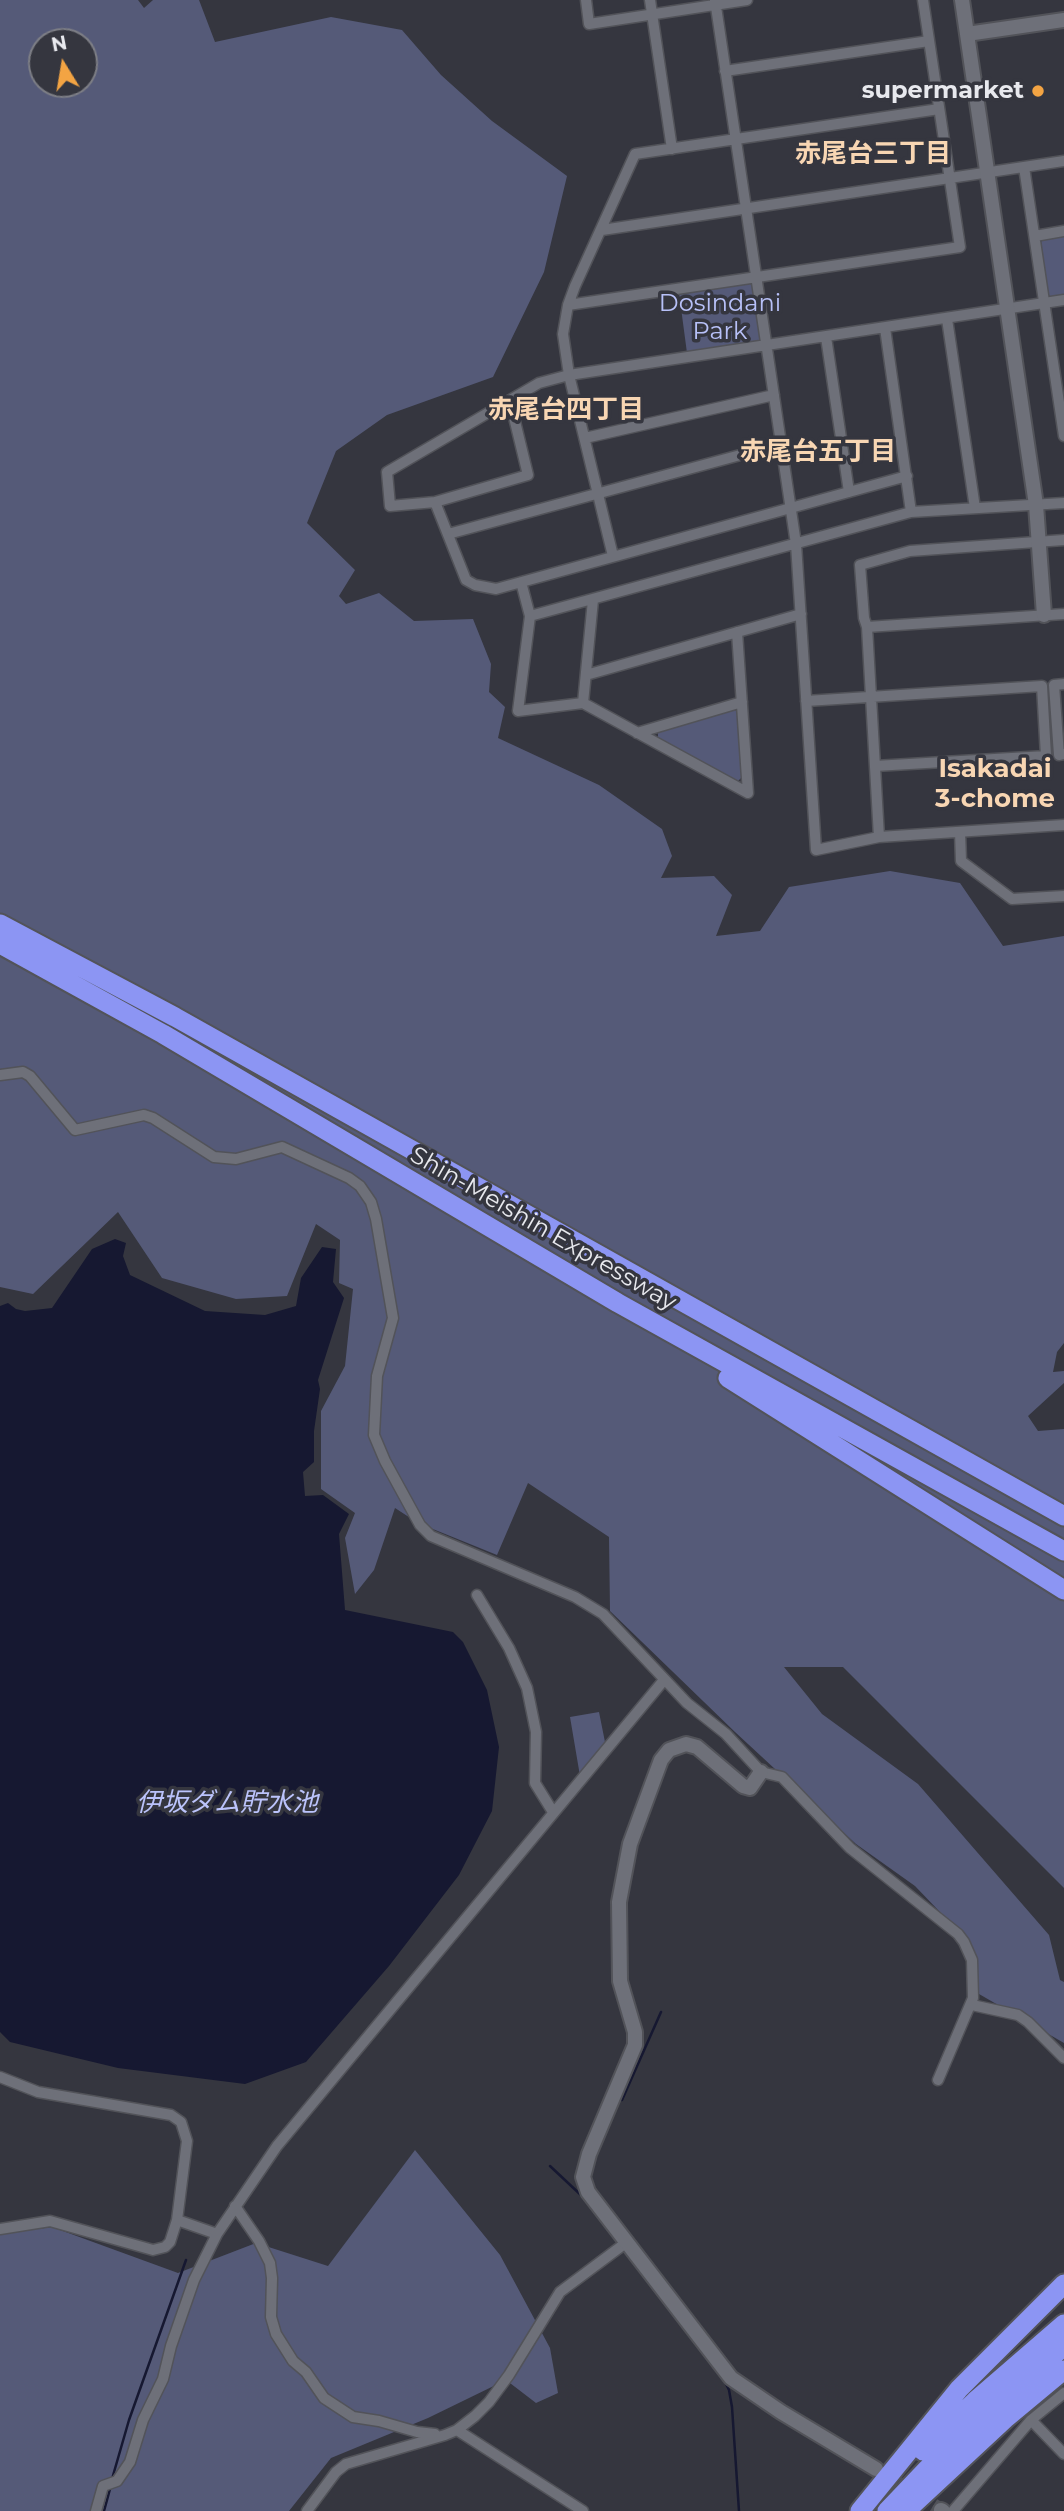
<!DOCTYPE html>
<meta charset="utf-8">
<style>
body{margin:0}
#map{position:relative;width:1064px;height:2511px;overflow:hidden;background:#35363f;font-family:Montserrat,sans-serif}
canvas{display:block}
.north{position:absolute;left:28px;top:28px;width:70px;height:70px;box-sizing:border-box;background:#35363f;border:2px solid #7d7e85;border-radius:50%;rotate:349deg;font-size:19px;font-weight:700;line-height:28px;text-align:center;color:#e8e9ee}
.north::after{content:'';display:block;margin:auto;width:24px;height:32px;background:#f3a443;clip-path:polygon(50% 0,100% 100%,50% 72%,0 100%)}
</style>
<div id="map">
<canvas width="1064" height="2511"></canvas>
<div class="north">N</div>
</div>
<script>
const g = document.querySelector('canvas').getContext('2d');
g.lineJoin = 'round';
function fillPath(path, color) {
  g.fillStyle = color;
  g.fill(path, 'evenodd');
}
function poly(rows) {
  const path = new Path2D();
  for (const r of rows) {
    path.moveTo(r[0], r[1]);
    for (let i = 2; i < r.length; i += 2) path.lineTo(r[i], r[i + 1]);
  }
  return path;
}
function strokePath(path, color, width, dash) {
  g.strokeStyle = color;
  g.lineWidth = width;
  g.lineCap = dash ? 'butt' : 'round';
  g.setLineDash(dash || []);
  g.stroke(path);
}
function label(font, color, halo, rows, align = 'center') {
  g.font = font + ' Montserrat,"Noto Sans JP",sans-serif';
  g.lineWidth = 7;
  g.setLineDash([]);
  g.textBaseline = 'middle';
  g.strokeStyle = halo;
  g.fillStyle = color;
  for (const [text, x, y, turn = 0] of rows) {
    g.save();
    g.translate(x, y);
    g.rotate((+turn || 0) * Math.PI / 180);
    g.textAlign = isNaN(turn) ? turn : align;
    if (halo) g.strokeText(text, 0, 0);
    g.fillText(text, 0, 0);
    g.restore();
  }
}
const green = poly([
 [0,0,138,0,144,8,153,0,199,0,215,42,331,17,402,30,441,75,492,121,567,176,544,272,493,377,387,415,336,451,307,523,355,570,339,596,346,604,379,593,414,621,473,619,491,664,489,692,505,707,498,738,599,785,662,829,672,856,661,878,714,876,732,895,716,936,760,931,789,887,890,871,960,883,1003,946,1064,936,1064,1343,1057,1352,1053,1372,1064,1371,1064,1383,1028,1416,1038,1431,1064,1429,1064,1888,843,1667,784,1667,822,1714,918,1784,1049,1935,1060,1980,1064,1982,1064,2043,979,1994,961,1934,915,1886,856,1844,735,1732,610,1611,609,1537,528,1483,497,1555,418,1523,395,1508,374,1570,355,1594,345,1538,355,1513,321,1489,321,1411,345,1366,353,1289,339,1283,340,1240,316,1224,287,1296,236,1299,162,1278,118,1212,33,1294,0,1287],
 [42,42,84,42,84,84,42,84],
 [1064,235,1064,296,1051,298,1048,296,1041,242,1043,239],
 [749,282,753,285,761,339,757,342,687,353,679,293],
 [735,710,739,712,742,777,737,782,658,739,658,731],
 [599,1712,606,1747,580,1776,570,1717],
 [415,2150,500,2255,550,2348,558,2393,536,2403,506,2380,428,2418,331,2458,289,2511,0,2511,0,2234,52,2227,178,2273,256,2243,328,2266]
]);
const water = poly([
 [115,1239,126,1243,123,1256,130,1275,205,1311,265,1315,296,1306,301,1278,322,1247,336,1249,333,1282,344,1298,318,1380,320,1389,314,1431,314,1462,303,1472,305,1496,323,1495,349,1514,339,1534,345,1610,453,1632,463,1642,487,1690,499,1747,492,1811,459,1875,389,1966,306,2062,245,2084,118,2068,10,2042,0,2032,0,1306,8,1303,16,1309,25,1311,52,1308,92,1249]
]);
const stream = poly([
 [622,2100,661,2012],
 [550,2166,583,2197],
 [724,2380,729,2390,732,2407,739,2511],
 [112,2479,129,2420,186,2260],
 [104,2511,110,2489]
]);
const secondaryTunnel = poly([
 [880,2472,941,2510]
]);
const street = poly([
 [586,0,589,24,747,0],
 [650,0,672,149],
 [715,0,796,544,816,850,879,837,1064,825],
 [725,71,929,41],
 [1024,167,1064,436],
 [602,230,1064,161],
 [1035,236,1064,231],
 [568,305,960,247,923,0],
 [947,319,975,508],
 [885,328,911,512],
 [826,337,849,492],
 [510,401,528,475,435,502,390,506,387,472,539,383,569,375,1064,300],
 [585,438,774,395],
 [435,502,466,580,475,585,496,589,907,476],
 [448,534,781,444],
 [613,556,569,375,563,334,568,305,575,286,635,154,939,109],
 [521,582,530,616,911,512,1064,503],
 [593,600,583,703,748,793],
 [530,616,518,711,583,703],
 [867,627,1064,614],
 [737,632,748,793],
 [586,675,801,614],
 [1064,684,1054,685,1059,755,1064,754],
 [806,701,1042,686,1046,756,875,766],
 [637,733,742,702],
 [960,832,961,861,1012,899,1064,896],
 [879,837,867,627,864,618,860,565,910,551,1064,540],
 [0,1075,23,1072,30,1076,75,1130,144,1115,153,1118,214,1157,236,1159,282,1147,349,1178,360,1186,371,1202,376,1219,393,1318,377,1376,374,1435,385,1461,420,1525,431,1536,575,1597,603,1614,687,1703,726,1734,761,1772,782,1777,850,1848,958,1934,964,1942,972,1960,973,1998,938,2080],
 [477,1595,509,1648,527,1688,536,1732,535,1783,553,1812],
 [972,2005,1018,2015,1028,2022,1064,2058],
 [0,2077,38,2092,171,2115,181,2122,187,2141,177,2220,170,2242,165,2247,153,2250,50,2221,0,2229],
 [235,2206,259,2241,270,2263,272,2278,271,2317,276,2334,293,2361,306,2372,324,2398,353,2417,379,2421,417,2432,435,2434],
 [177,2220,217,2234,277,2146,664,1680],
 [1031,2420,1064,2454],
 [457,2430,583,2511],
 [96,2511,103,2486,117,2481,130,2462,143,2420,163,2379,171,2346,194,2280,217,2234],
 [307,2511,336,2472,346,2464,445,2435,457,2430,475,2416,489,2402,509,2375,560,2292,627,2242],
 [953,2511,1031,2420,1064,2393]
]);
const secondary = poly([
 [962,0,967,34,1064,20],
 [967,34,1036,505,1044,615],
 [761,1772,750,1788,743,1786,697,1747,686,1744,669,1750,661,1760,630,1844,619,1902,620,1981,635,2032,635,2045,589,2154,583,2177,588,2192,731,2378,781,2412,876,2469],
 [941,2510,943,2511]
]);
const highway = poly([
 [0,924,175,1017,1064,1516],
 [0,944,163,1034,618,1303,1064,1551],
 [728,1378,1064,1590],
 [923,2451,975,2401,1064,2324],
 [860,2511,959,2389,1064,2284],
 [887,2511,927,2469,1064,2346],
 [906,2511,1005,2419,1064,2370]
]);
const markers = [
 [1038,91,7,"#f3a443"]
];
const poiNames = [
 ["supermarket",1024,91]
];
const parkNames = [
 ["Dosindani",720,304],
 ["Park",720,332]
];
const streetNames = [
 ["Shin-Meishin Expressway",543,1229,30]
];
const neighbourhoodNames = [
 ["赤尾台三丁目",873,154],
 ["赤尾台四丁目",566,410],
 ["赤尾台五丁目",818,452],
 ["Isakadai",995,769],
 ["3-chome",995,799]
];
const waterNames = [
 ["伊坂ダム貯水池",227,1803]
];
fillPath(green, '#555a78');
fillPath(water, '#161831');
strokePath(stream, '#161831', 2.5);
strokePath(secondaryTunnel, '#505159', 14, [14, 7]);
strokePath(street, '#525359', 13);
strokePath(secondary, '#525359', 18);
strokePath(highway, '#525359', 23);
strokePath(street, '#6e7079', 10);
strokePath(secondary, '#6e7079', 14);
strokePath(highway, '#8c95f3', 19);
for (const [x, y, r, color] of markers) {
  const dot = new Path2D();
  dot.arc(x, y, r, 0, 2 * Math.PI);
  g.fillStyle = color;
  g.fill(dot);
  strokePath(dot, '#35363f', 2.5);
}
label('bold 24px', '#e8e9ee', '#35363f', poiNames, 'right');
label('24px', '#b8c1f8', '#35363f', parkNames);
label('24px', '#e8e9ee', '#35363f', streetNames);
label('bold 26px', '#f8d6b3', '#35363f', neighbourhoodNames);
label('italic 26px', '#bbc3fb', '#35363f', waterNames);
</script>
